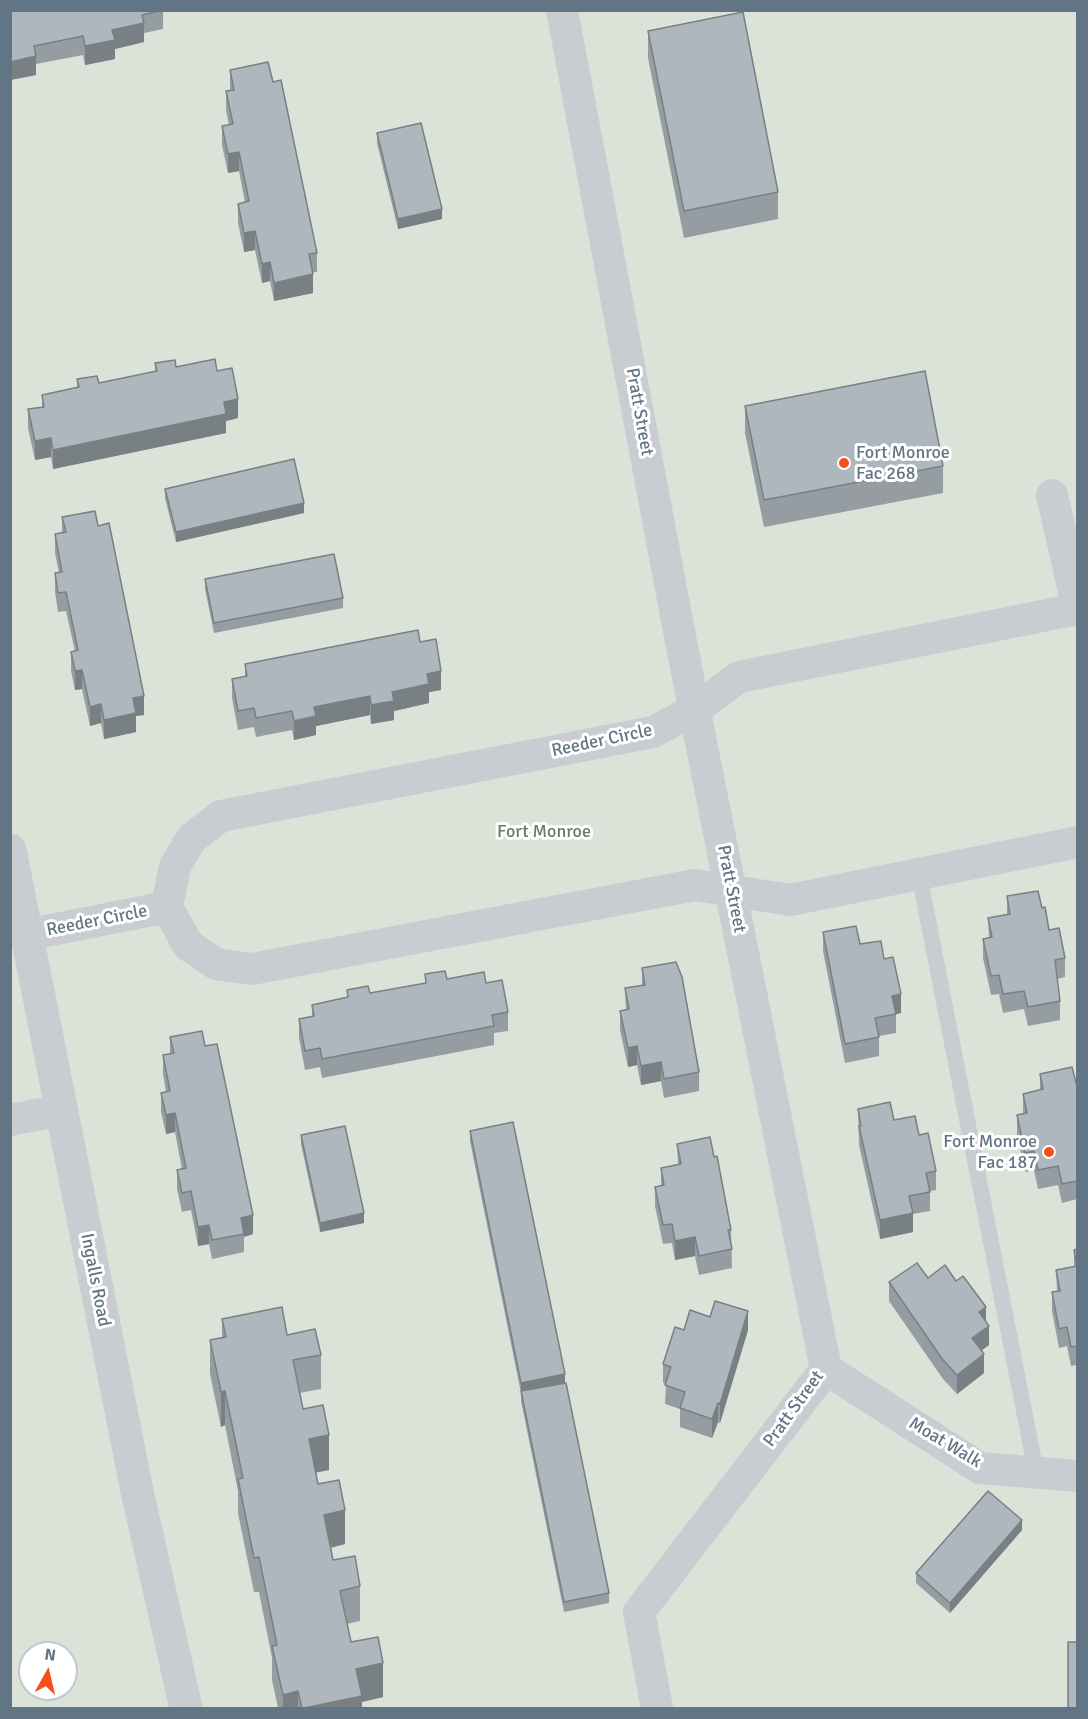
<!DOCTYPE html>
<style>
body{margin:0}
#map{position:relative;width:1088px;height:1719px;overflow:hidden;background:#fafaf7;font-family:Signika,sans-serif}
canvas{display:block}
.frame{position:absolute;inset:0;border:12px solid #627585;pointer-events:none}
.north{position:absolute;left:18px;top:1641px;width:60px;height:60px;box-sizing:border-box;background:#fff;border:2px solid #c0c8ce;border-radius:50%;rotate:8deg;font-size:16px;font-weight:700;line-height:24px;text-align:center;color:#627585}
.north::after{content:'';display:block;margin:auto;width:21px;height:27px;background:#f54f1c;clip-path:polygon(50% 0,100% 100%,50% 72%,0 100%)}
</style>
<div id="map">
<canvas width="1088" height="1719"></canvas>
<div class="frame"></div>
<div class="north">N</div>
</div>
<script>
const g = document.querySelector('canvas').getContext('2d');
g.lineJoin = 'round';
function fillPath(path, color) {
  g.fillStyle = color;
  g.fill(path, 'evenodd');
}
function poly(rows) {
  const path = new Path2D();
  for (const r of rows) {
    path.moveTo(r[0], r[1]);
    for (let i = 2; i < r.length; i += 2) path.lineTo(r[i], r[i + 1]);
  }
  return path;
}
function strokePath(path, color, width, dash) {
  g.strokeStyle = color;
  g.lineWidth = width;
  g.lineCap = dash ? 'butt' : 'round';
  g.setLineDash(dash || []);
  g.stroke(path);
}
function label(font, color, halo, rows, align = 'center') {
  g.font = font + ' Signika,sans-serif';
  g.lineWidth = 6;
  g.setLineDash([]);
  g.textBaseline = 'middle';
  g.strokeStyle = halo;
  g.fillStyle = color;
  for (const [text, x, y, turn = 0] of rows) {
    g.save();
    g.translate(x, y);
    g.rotate((+turn || 0) * Math.PI / 180);
    g.textAlign = isNaN(turn) ? turn : align;
    if (halo) g.strokeText(text, 0, 0);
    g.fillText(text, 0, 0);
    g.restore();
  }
}
const green = poly([
 [11,11,1077,11,1077,1708,11,1708],
 [30,1653,66,1653,66,1689,30,1689]
]);
const service = poly([
 [919,874,1036,1472]
]);
const minor = poly([
 [562,10,683,652,826,1369,639,1612,657,1708],
 [1052,495,1078,609],
 [1077,609,739,677,696,709,653,732,221,816,192,838,175,866,167,907,188,945,216,964,252,969,695,885,790,900,1078,842],
 [26,935,167,907],
 [10,1120,62,1110],
 [826,1369,980,1468,1078,1476]
]);
const tertiary = poly([
 [10,850,137,1491,186,1708]
]);
const wall = poly([
 [10,10,163,10,163,29,144,33,144,42,115,49,115,59,85,65,83,55,36,64,36,75,10,80],
 [648,31,778,192,778,219,684,238,648,58],
 [230,70,273,82,317,253,317,272,313,272,313,293,274,301,270,281,262,283,255,250,244,252,238,223,238,204,245,202,239,171,228,173,222,145,222,126,229,125,226,110,226,91,230,90],
 [377,133,442,219,398,229,377,143],
 [155,363,176,367,217,371,238,418,226,421,226,433,53,469,51,457,35,460,28,428,28,409,42,407,42,395,77,388,77,379,99,383,155,372],
 [745,406,943,466,943,493,764,527,745,433],
 [165,489,304,513,176,542,165,498],
 [62,517,144,715,136,716,136,732,104,739,101,723,90,726,82,689,75,690,71,671,71,652,75,651,66,611,58,612,55,592,55,573,59,573,55,553,55,534,62,533],
 [205,579,343,598,343,608,214,633,205,589],
 [420,642,441,690,429,692,429,703,394,711,394,720,371,724,370,715,316,726,316,735,294,740,292,730,256,737,254,727,238,730,232,698,232,679,245,677,245,664],
 [1007,896,1042,908,1049,930,1065,958,1065,977,1057,979,1060,1001,1060,1020,1028,1026,1024,1009,1003,1013,999,994,991,995,983,958,983,939,989,938,988,918,1007,914],
 [823,932,860,944,884,959,901,1013,896,1014,896,1033,879,1036,879,1056,845,1063,823,951],
 [642,968,699,1072,699,1091,664,1098,661,1081,641,1085,637,1065,628,1067,620,1030,620,1011,626,1010,625,988,642,985],
 [425,974,447,979,486,983,508,1012,508,1031,494,1033,494,1045,322,1078,320,1067,305,1070,299,1038,299,1019,312,1017,312,1005,347,998,347,990,370,993,425,983],
 [170,1037,205,1046,253,1234,244,1237,244,1252,212,1259,209,1244,198,1246,191,1210,182,1212,177,1189,177,1170,182,1169,175,1132,166,1134,161,1112,161,1093,166,1092,163,1074,163,1055,170,1054],
 [1040,1074,1076,1083,1077,1083,1077,1199,1062,1203,1058,1185,1038,1189,1034,1170,1025,1172,1017,1134,1017,1115,1023,1114,1023,1094,1040,1090],
 [858,1109,894,1120,919,1135,936,1171,936,1190,930,1191,930,1211,913,1214,913,1232,880,1239,859,1145],
 [470,1131,565,1383,609,1593,609,1603,564,1612,521,1401,521,1392,521,1393,470,1141],
 [301,1135,364,1223,320,1232,301,1144],
 [677,1144,714,1157,731,1230,732,1268,699,1275,695,1256,675,1260,672,1243,663,1244,655,1206,655,1187,661,1186,661,1168,678,1164],
 [1077,1249,1077,1365,1071,1366,1067,1346,1059,1348,1052,1311,1052,1292,1057,1291,1056,1270,1074,1267,1074,1250],
 [928,1278,986,1322,989,1345,981,1351,984,1373,957,1394,943,1379,889,1301,889,1282],
 [222,1319,287,1335,321,1355,321,1389,299,1393,303,1409,329,1470,316,1472,318,1484,345,1544,331,1548,333,1560,360,1586,360,1621,347,1624,351,1642,383,1697,362,1702,362,1708,278,1708,272,1680,272,1658,259,1592,254,1592,238,1513,238,1491,225,1425,221,1427,210,1374,210,1340,222,1337],
 [684,1330,748,1330,720,1423,718,1422,712,1438,680,1427,680,1409,665,1404,666,1384,663,1383,663,1364],
 [1022,1530,950,1613,916,1583,916,1573]
]);
const shadedWall = poly([
 [144,23,144,42,115,49,115,59,85,65,85,46,112,30],
 [36,56,36,75,10,80,10,62],
 [239,152,239,171,228,173,228,154],
 [442,209,442,219,398,229,398,219],
 [255,231,255,250,244,252,244,233],
 [270,262,270,281,262,283,262,264],
 [313,274,313,293,274,301,274,283],
 [238,399,238,418,226,421,226,433,53,469,53,450,224,402],
 [51,438,51,457,35,460,35,441],
 [304,503,304,513,176,542,176,532],
 [82,670,82,689,75,690,75,671],
 [441,671,441,690,429,692,429,703,394,711,394,720,371,724,371,705,392,692,427,674],
 [144,696,144,715,136,716,136,732,104,739,104,720,133,698],
 [370,696,370,715,316,726,316,735,294,740,294,721,314,707],
 [101,704,101,723,90,726,90,707],
 [901,994,901,1013,892,1015,892,996],
 [637,1046,637,1065,628,1067,628,1048],
 [661,1062,661,1081,641,1085,641,1066],
 [175,1113,175,1132,166,1134,166,1115],
 [364,1213,364,1223,320,1232,320,1223],
 [913,1213,913,1232,880,1239,880,1220],
 [253,1215,253,1234,244,1237,241,1218],
 [209,1225,209,1244,198,1246,198,1227],
 [695,1237,695,1256,675,1260,675,1241],
 [986,1307,986,1326,979,1312],
 [748,1311,748,1330,720,1423,720,1404],
 [989,1326,989,1345,972,1357,972,1338],
 [984,1354,984,1373,957,1394,957,1375],
 [565,1374,565,1383,521,1393,521,1383],
 [225,1391,225,1425,221,1427,221,1392],
 [718,1403,718,1422,712,1438,712,1419],
 [329,1435,329,1470,309,1474,309,1439],
 [345,1510,345,1544,324,1549,324,1515],
 [1022,1520,1022,1530,950,1613,950,1603],
 [383,1663,383,1697,362,1702,362,1708,304,1708,356,1669],
 [298,1691,298,1708,283,1708,283,1695]
]);
const building = poly([
 [10,10,163,10,142,15,144,23,112,30,115,40,85,46,83,36,34,46,36,56,10,62,10,10],
 [743,12,778,192,684,211,648,31,743,12],
 [268,62,273,82,281,80,317,253,309,254,313,274,274,283,270,262,262,264,255,231,244,233,238,204,249,201,239,152,228,154,222,126,233,124,226,91,234,90,230,70,268,62],
 [421,123,442,209,398,219,377,133,421,123],
 [215,359,217,371,232,368,238,399,224,402,226,414,53,450,51,438,35,441,28,409,44,407,42,395,79,387,77,379,97,376,99,383,157,371,155,363,175,360,176,367,215,359],
 [925,371,943,466,764,500,745,406,925,371],
 [294,459,304,503,176,532,165,489,294,459],
 [95,511,98,526,109,523,144,696,133,698,136,713,104,720,101,704,90,707,82,670,75,671,71,652,78,650,66,592,58,593,55,573,62,572,55,534,66,532,62,517,95,511],
 [334,554,343,598,214,623,205,579,334,554],
 [418,630,420,642,436,639,441,671,427,674,429,684,392,692,394,701,371,705,370,696,314,707,316,716,294,721,292,711,256,718,254,708,238,711,232,679,247,676,245,664,418,630],
 [1038,891,1042,908,1045,907,1049,930,1059,928,1065,958,1055,960,1060,1001,1028,1007,1024,991,1003,994,999,975,991,976,983,939,992,937,988,918,1010,914,1007,896,1038,891],
 [856,926,860,944,881,941,884,959,893,957,901,994,892,996,896,1014,875,1018,879,1037,845,1044,823,932,856,926],
 [676,962,682,977,699,1072,664,1079,661,1062,641,1066,637,1046,628,1048,620,1011,629,1009,625,988,645,985,642,968,676,962],
 [445,971,447,979,484,972,486,983,502,980,508,1012,492,1015,494,1026,322,1059,320,1048,305,1051,299,1019,314,1016,312,1005,348,997,347,990,368,986,370,993,426,983,425,974,445,971],
 [202,1031,205,1046,217,1044,253,1215,241,1218,244,1234,212,1240,209,1225,198,1227,191,1191,182,1193,177,1170,186,1168,175,1113,166,1115,161,1093,170,1091,163,1055,174,1053,170,1037,202,1031],
 [1072,1067,1076,1083,1077,1083,1077,1181,1062,1184,1058,1166,1038,1170,1034,1151,1025,1153,1017,1115,1027,1113,1023,1094,1043,1089,1040,1074,1072,1067],
 [890,1102,894,1120,915,1116,919,1135,928,1133,936,1171,926,1173,930,1192,909,1196,913,1213,880,1220,859,1126,861,1126,858,1109,890,1102],
 [513,1122,565,1374,521,1383,470,1131,513,1122],
 [345,1126,364,1213,320,1223,301,1135,345,1126],
 [710,1137,714,1157,717,1156,731,1230,728,1230,732,1249,699,1256,695,1237,675,1241,672,1224,663,1225,655,1187,664,1185,661,1168,681,1164,677,1144,710,1137],
 [1077,1249,1077,1266,1074,1250,1077,1249],
 [917,1263,928,1278,945,1265,956,1281,963,1276,986,1307,979,1312,989,1326,972,1338,984,1354,957,1375,943,1360,889,1282,917,1263],
 [1077,1266,1077,1346,1071,1347,1067,1327,1059,1329,1052,1292,1060,1291,1056,1270,1077,1266],
 [715,1301,748,1311,720,1404,718,1403,712,1419,680,1408,685,1392,665,1385,671,1367,663,1364,675,1327,684,1330,690,1310,710,1317,715,1301],
 [282,1307,287,1335,315,1329,321,1355,293,1360,303,1409,323,1405,329,1435,309,1439,318,1484,339,1480,345,1510,324,1515,333,1560,355,1556,360,1586,340,1591,351,1642,378,1637,383,1663,356,1669,362,1696,304,1708,302,1708,298,1691,283,1695,272,1646,277,1645,259,1557,254,1558,238,1479,243,1478,225,1391,221,1392,210,1340,226,1337,222,1319,282,1307],
 [566,1383,609,1593,564,1602,521,1391,566,1383],
 [988,1491,1022,1520,950,1603,916,1573,988,1491],
 [1068,1642,1077,1642,1077,1708,1068,1708,1068,1642]
]);
const markers = [
 [844,463,6,"#f54f1c"],
 [1049,1152,6,"#f54f1c"]
];
const streetNames = [
 ["Pratt Street",639,412,80],
 ["Reeder Circle",602,741,-12],
 ["Pratt Street",731,889,79],
 ["Reeder Circle",97,921,-11],
 ["Ingalls Road",95,1280,79],
 ["Pratt Street",794,1409,-54],
 ["Moat Walk",945,1443,31]
];
const poiNames = [
 ["Fort Monroe",856,453],
 ["Fac 268",856,474],
 ["Fort Monroe",1037,1142,"right"],
 ["Fac 187",1037,1163,"right"]
];
const parkNames = [
 ["Fort Monroe",544,832]
];
fillPath(green, '#dbe2d8');
strokePath(service, '#c9cdd1', 16);
strokePath(minor, '#c9cdd1', 32);
strokePath(tertiary, '#c9cdd1', 33);
fillPath(wall, '#959da3');
fillPath(shadedWall, '#798084');
fillPath(building, '#adb7bd');
strokePath(building, '#798084', 1.5);
for (const [x, y, r, color] of markers) {
  const dot = new Path2D();
  dot.arc(x, y, r, 0, 2 * Math.PI);
  g.fillStyle = color;
  g.fill(dot);
  strokePath(dot, '#fff', 2);
}
label('18px', '#627585', '#fff', streetNames);
label('18px', '#627585', '#fff', poiNames, 'left');
label('18px', '#667c61', '#fff', parkNames);
</script>
